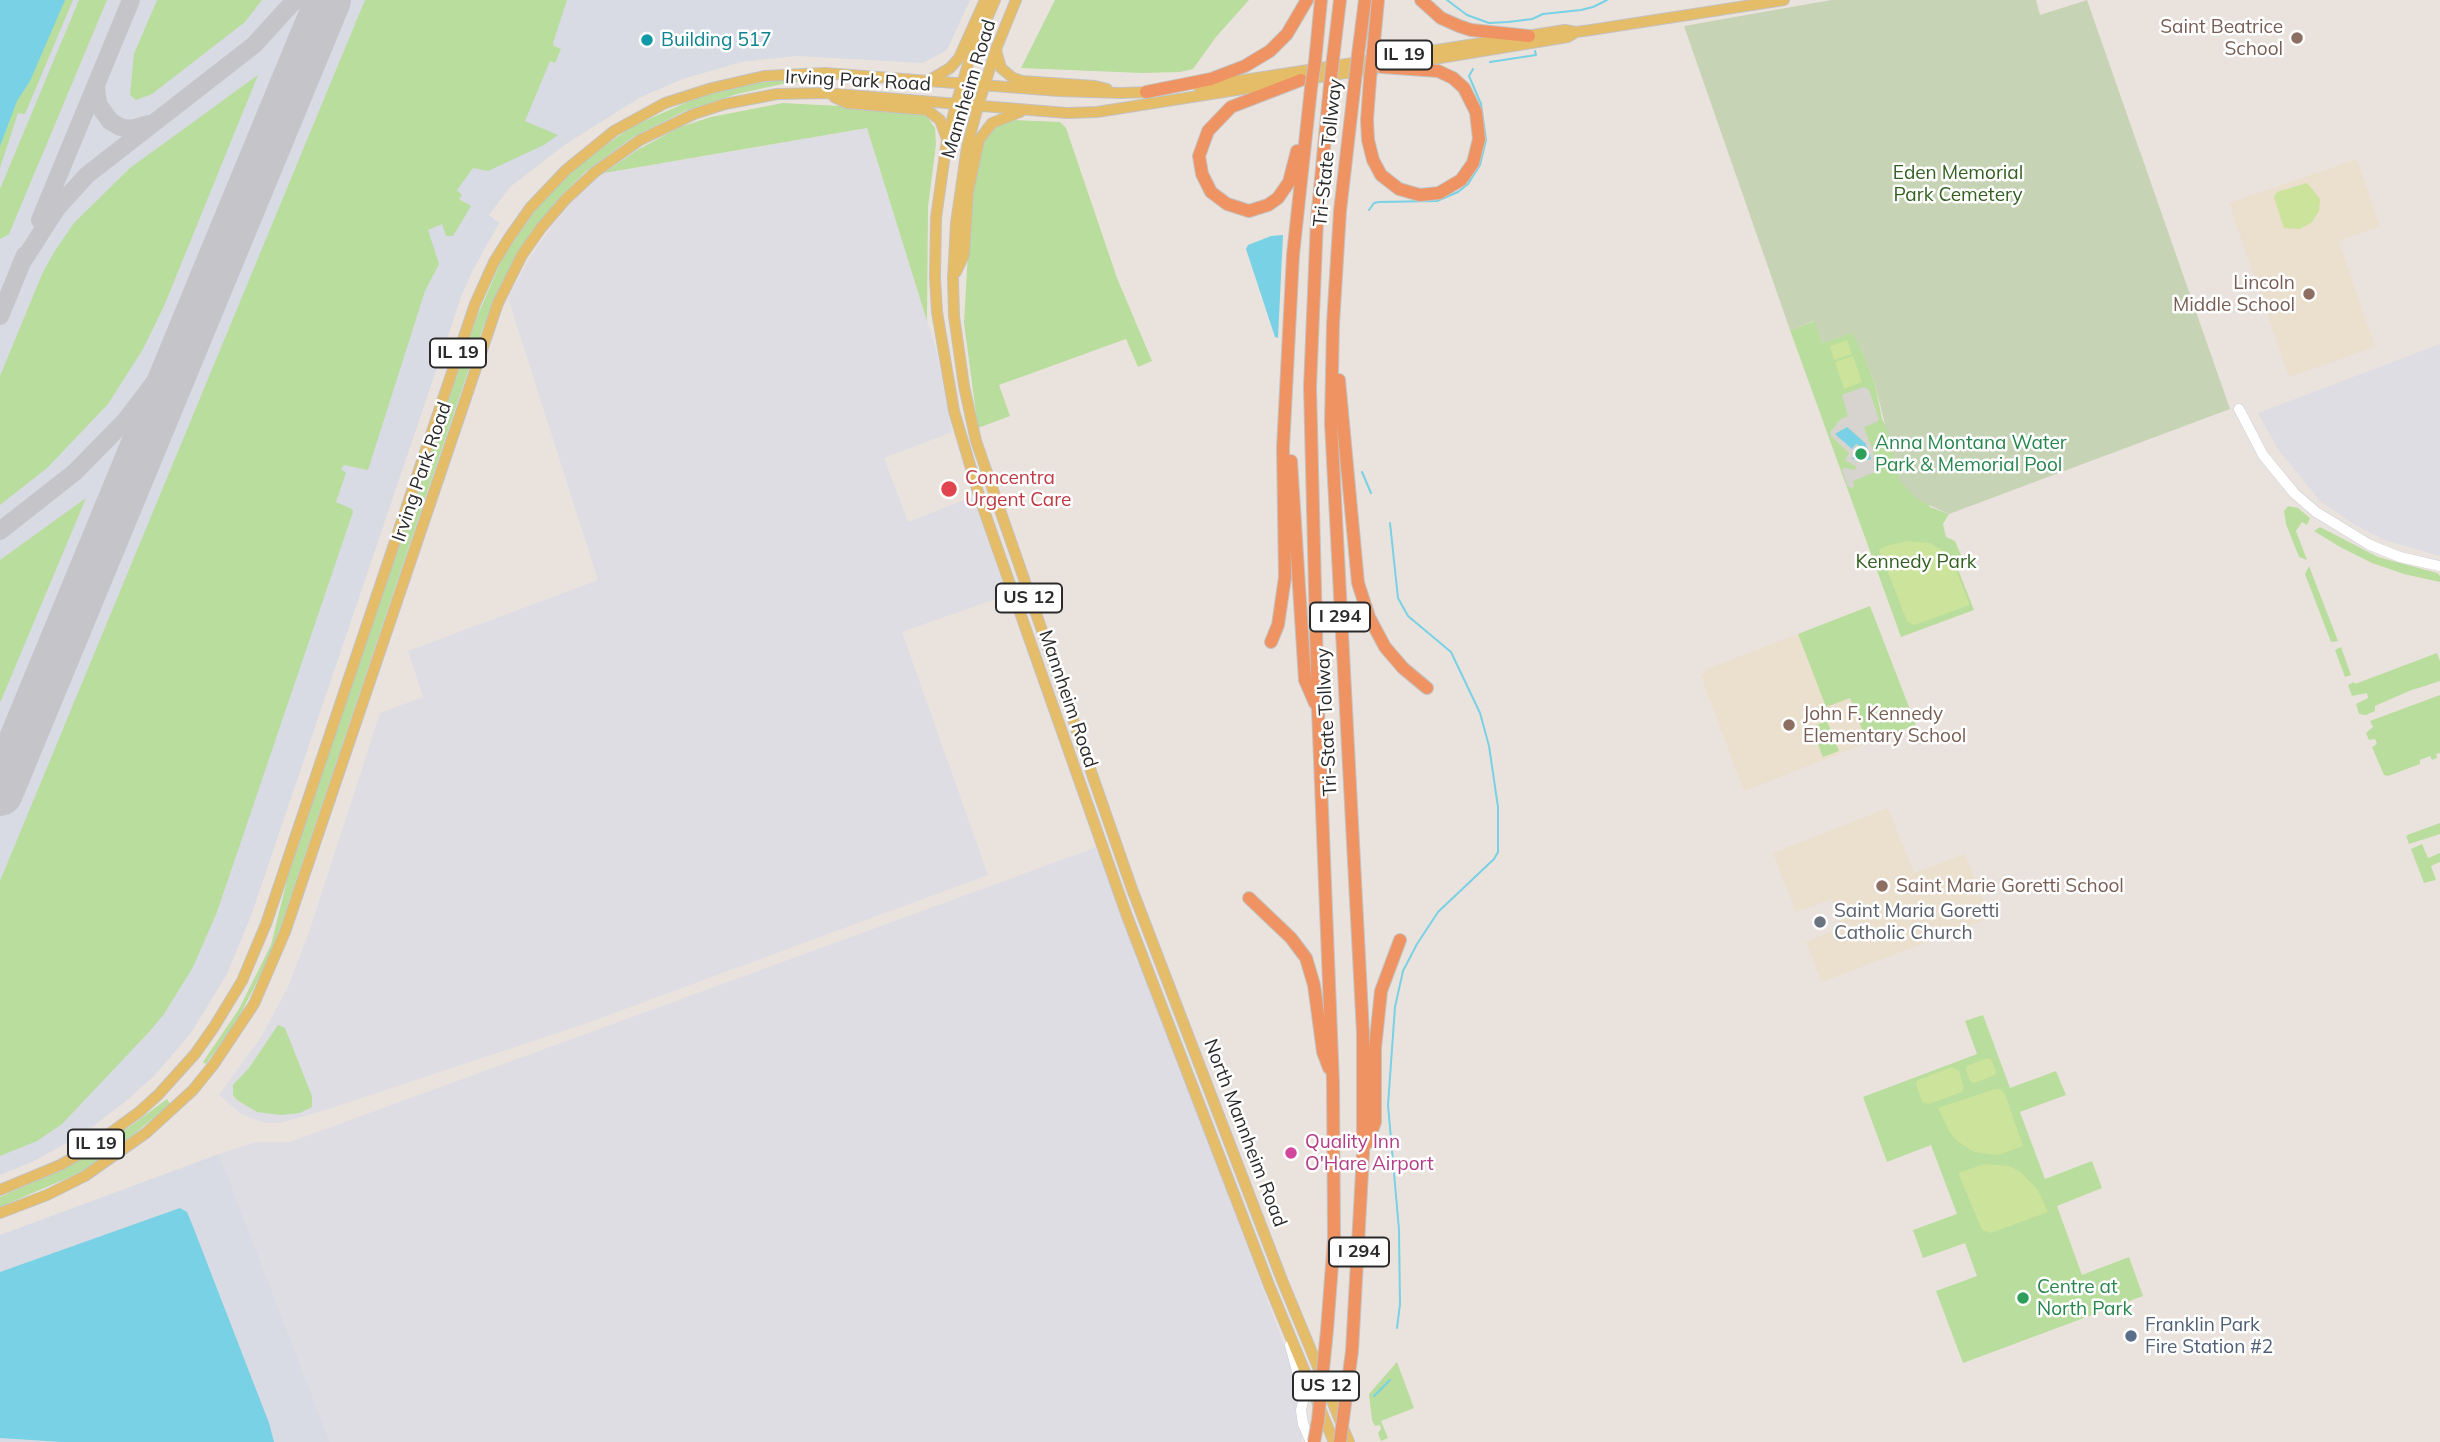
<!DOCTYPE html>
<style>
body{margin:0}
canvas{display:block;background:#eae3dd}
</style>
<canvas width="2440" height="1442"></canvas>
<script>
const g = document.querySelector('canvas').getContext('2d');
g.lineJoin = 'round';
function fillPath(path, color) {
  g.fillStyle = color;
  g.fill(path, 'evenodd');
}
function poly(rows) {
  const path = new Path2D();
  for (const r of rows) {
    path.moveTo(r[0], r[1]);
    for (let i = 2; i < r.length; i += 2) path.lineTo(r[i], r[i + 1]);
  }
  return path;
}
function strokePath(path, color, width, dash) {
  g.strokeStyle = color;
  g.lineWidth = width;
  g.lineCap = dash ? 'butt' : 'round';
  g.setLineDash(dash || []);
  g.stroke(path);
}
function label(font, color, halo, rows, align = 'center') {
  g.font = font + ' Mulish,sans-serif';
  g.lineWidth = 5;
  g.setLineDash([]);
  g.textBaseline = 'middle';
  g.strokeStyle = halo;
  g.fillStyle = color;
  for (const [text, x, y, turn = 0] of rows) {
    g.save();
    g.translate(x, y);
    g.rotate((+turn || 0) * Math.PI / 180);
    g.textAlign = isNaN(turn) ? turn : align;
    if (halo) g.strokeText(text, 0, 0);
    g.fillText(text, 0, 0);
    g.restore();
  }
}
const industrial = poly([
 [867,128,937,353,952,432,884,458,908,522,972,497,1007,595,902,632,988,875,579,1026,319,1112,281,1123,265,1123,241,1114,219,1095,261,1037,288,987,309,932,380,713,423,697,408,651,598,580,508,298,527,262,552,226,574,200,604,173],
 [2440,344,2440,556,2384,540,2355,525,2319,500,2278,449,2258,413],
 [1097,847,1307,1406,1301,1442,330,1442,219,1154,256,1142,290,1142]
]);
const education = poly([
 [2357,159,2380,226,2339,241,2375,347,2289,377,2229,203],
 [1798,634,1826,706,1850,697,1867,743,1744,791,1701,676,1707,669],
 [1888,808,1914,873,1965,854,1990,918,1822,982,1806,942,1842,927,1831,899,1796,912,1773,853]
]);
const airport = poly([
 [0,0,970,0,947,50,923,63,797,56,741,62,680,80,639,98,566,144,510,187,489,215,499,223,473,270,461,297,251,916,227,974,191,1033,154,1076,126,1101,91,1128,56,1149,32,1162,0,1175],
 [219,1154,330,1442,0,1442,0,1235]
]);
const green = poly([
 [0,0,73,0,25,114,18,113,0,168],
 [79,0,107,0,9,234,0,239,0,189],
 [157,0,262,0,245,22,152,94,136,100,130,95,134,54],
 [365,0,567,0,553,43,554,46,561,49,555,63,550,61,525,121,558,135,544,145,488,171,473,168,457,190,462,195,459,199,471,206,453,236,446,236,442,224,428,230,439,264,425,291,368,470,344,465,341,469,346,473,336,502,352,509,353,512,217,912,193,967,164,1014,149,1032,62,1124,37,1141,0,1156,0,881],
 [1055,0,1249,0,1216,37,1193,69,1180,72,1142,73,1021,68],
 [258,75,164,306,143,349,108,404,47,468,0,505,0,376,43,272,56,249,74,223,130,168],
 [803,78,826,78,826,80,787,83,737,94,685,111,633,137,585,172,569,188,534,228,517,253,499,288,482,330,272,952,237,1021,206,1064,203,1062,239,1009,271,945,290,868,398,550,476,319,503,257,538,207,561,182,593,154,633,126,701,96,747,84],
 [783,103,916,110,928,118,935,128,936,144,928,207,927,321,867,128,604,173,639,149,680,127,711,117],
 [1013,120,1060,122,1066,128,1117,278,1152,361,1138,367,1126,339,999,385,1010,416,978,428,964,323,970,217,980,150,986,135,999,124],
 [1815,321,1822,343,1852,332,1863,353,1875,384,1882,419,1930,507,1949,514,1943,524,1946,537,1955,541,1961,555,1954,559,1974,610,1901,637,1790,330],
 [86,498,0,703,0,560],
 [2288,506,2298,508,2310,518,2307,525,2302,522,2296,531,2307,560,2299,557,2286,524,2284,511],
 [2320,527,2378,557,2437,573,2440,576,2440,582,2404,574,2372,563,2340,547,2314,531],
 [2309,566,2338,641,2331,642,2305,574],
 [1870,606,1916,725,1867,743,1850,698,1826,707,1798,634],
 [2341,647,2351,675,2345,677,2335,650],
 [2437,653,2440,661,2440,681,2409,691,2375,706,2375,711,2366,715,2359,714,2356,704,2368,698,2367,693,2352,696,2348,685,2354,682,2355,684],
 [2440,695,2440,753,2436,754,2437,758,2432,760,2430,756,2420,760,2420,764,2388,776,2384,775,2372,747,2377,744,2375,739,2369,740,2366,733,2373,727,2370,721],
 [1827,721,1839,751,1823,757,1811,727],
 [2440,823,2440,834,2409,844,2406,836,2410,834],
 [2422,844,2428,858,2440,853,2440,862,2431,866,2436,880,2424,883,2411,849],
 [1983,1015,2010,1088,2056,1071,2066,1095,2020,1112,2045,1179,2092,1161,2102,1188,2057,1206,2082,1275,2129,1257,2143,1296,1963,1363,1936,1291,1977,1276,1965,1243,1923,1258,1913,1230,1957,1214,1931,1145,1887,1162,1863,1097,1977,1054,1965,1021],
 [278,1025,285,1028,312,1096,312,1107,300,1113,281,1115,257,1112,237,1100,233,1095,233,1085,249,1068],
 [167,1099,170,1104,115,1150,77,1174,0,1207,0,1197,70,1166,132,1125],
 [1397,1362,1414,1408,1381,1421,1388,1438,1381,1441,1378,1433,1381,1429,1380,1425,1375,1426,1372,1420,1369,1394]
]);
const cemetery = poly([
 [1831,0,2036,0,2040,15,2087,0,2230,409,1949,514,1918,500,1899,481,1875,384,1863,353,1852,333,1822,343,1814,321,1790,330,1684,26]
]);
const pitch = poly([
 [2307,183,2320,199,2319,211,2312,222,2300,229,2284,228,2274,197,2277,192],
 [1847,340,1852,354,1834,360,1830,346],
 [1853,356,1862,382,1844,389,1835,362],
 [1907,541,1930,543,1947,553,1952,560,1970,605,1914,625,1907,621,1879,550,1886,546],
 [1987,1058,1991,1059,1996,1071,1995,1075,1974,1083,1970,1081,1966,1070,1967,1066],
 [1952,1067,1959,1071,1964,1087,1962,1092,1929,1104,1922,1102,1916,1084,1918,1080],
 [1995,1089,2001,1089,2005,1094,2023,1146,1998,1155,1974,1152,1956,1140,1949,1131,1938,1108],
 [1984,1164,2009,1166,2021,1172,2038,1190,2048,1212,1991,1233,1982,1230,1958,1173]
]);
const plaza = poly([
 [1864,387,1869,390,1879,419,1877,422,1864,427,1880,470,1853,481,1854,487,1851,488,1847,485,1842,469,1846,468,1854,470,1857,467,1845,460,1849,453,1831,436,1830,432,1841,419,1848,416,1842,395],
 [1847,427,1865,443,1871,459,1856,444,1852,449,1840,429,1843,431]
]);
const water = poly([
 [0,0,65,0,30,81,17,101,0,146],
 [1283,235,1278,338,1275,337,1246,249,1248,245,1271,236],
 [1847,427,1865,443,1871,459,1862,461,1852,459,1859,445,1856,444,1852,449,1835,434],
 [180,1208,187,1212,192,1224,269,1423,274,1442,62,1442,0,1438,0,1272]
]);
const stream = poly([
 [1447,0,1467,15,1489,23,1508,22,1532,19,1543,14,1581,10,1593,7,1607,0],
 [1490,62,1536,55,1535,51],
 [1369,210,1374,203,1379,202,1437,201,1458,192,1468,184,1480,165,1486,140,1481,104,1469,76,1473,69],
 [1362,472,1371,493],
 [1390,523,1398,598,1408,616,1451,652,1480,713,1489,746,1498,807,1498,852,1494,859,1438,912,1417,944,1403,971,1395,1007,1388,1105,1399,1230,1400,1304,1397,1328],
 [1374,1396,1390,1380]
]);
const taxiway = poly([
 [96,86,98,104,110,121,120,127,131,129,149,124],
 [40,220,131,0],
 [21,264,57,208,87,175,254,45,295,0],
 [0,316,25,255],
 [0,531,75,472,126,420,163,371,205,297]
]);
const runway = poly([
 [0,793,328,0]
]);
const secondary = poly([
 [2239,409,2263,455,2294,493,2316,512,2370,545,2400,557,2440,566],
 [1290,1345,1304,1397,1301,1410,1303,1424,1311,1442]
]);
const primary = poly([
 [995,0,969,61,956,104,947,140,936,218,935,278,937,312,954,411,981,502,1127,916,1269,1285,1334,1442],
 [1016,0,996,49,978,106,967,147,956,223,953,278,954,316,964,386,976,441,1132,889,1282,1280,1349,1442],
 [996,50,1001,68,1013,78,1022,81,1095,86,1107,89],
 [1397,65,1568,37,1576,32],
 [1307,79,1377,68],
 [928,81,950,68,959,58,985,0],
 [1199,87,1565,30,1576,32,1591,30,1784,0],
 [834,97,847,103,927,110,940,120,947,139],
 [956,272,964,255,968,192,979,140,992,123,1020,112],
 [0,1190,60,1165,87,1150,139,1112,158,1095,195,1054,214,1027,242,981,266,924,475,304,494,262,509,238,530,208,566,170,614,131,665,103,712,88,764,76,825,73,1059,91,1120,93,1151,92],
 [0,1213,47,1195,85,1176,146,1133,193,1090,214,1064,254,1004,285,932,498,303,522,255,541,228,566,199,595,172,640,140,694,114,725,104,777,94,825,93,1067,113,1097,112,1287,82]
]);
const highway = poly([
 [1421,0,1441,18,1459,26,1471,30,1529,36],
 [1373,53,1378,0],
 [1358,55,1365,0],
 [1333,59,1340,0],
 [1315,62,1321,0],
 [1370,79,1367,120,1368,140,1373,160,1381,175,1399,189,1420,195,1439,193,1461,180,1473,163,1479,139,1476,112,1464,88,1453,78,1438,71,1382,67],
 [1146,92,1211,79,1245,66,1270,51,1287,34,1307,0],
 [1297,151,1289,182,1278,198,1268,205,1249,211,1227,204,1211,192,1202,174,1199,156,1208,131,1231,107,1301,80],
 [1339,380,1358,583,1369,617,1385,647,1403,668,1427,688],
 [1291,461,1305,680,1315,703],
 [1271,642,1278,625,1285,577,1283,448,1293,255,1311,88],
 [1249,898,1291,938,1306,958,1314,985,1323,1052,1329,1068],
 [1367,1143,1375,1122,1375,1048,1381,991,1400,940],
 [1327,1330,1334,1239,1333,1083,1318,710,1310,387,1317,220,1330,85],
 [1352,1351,1363,1154,1363,1033,1331,423,1333,324,1340,211,1355,81]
]);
const highwayBridge = poly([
 [1370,79,1373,53],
 [1355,81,1358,55],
 [1330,85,1333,59],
 [1311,88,1315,62],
 [1314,1442,1318,1420,1327,1330],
 [1340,1442,1352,1351]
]);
const markers = [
 [2297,38,7,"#8d6e63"],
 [647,40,7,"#0f9aa8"],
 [2309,294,7,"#8d6e63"],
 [1861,454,7,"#2e9e5b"],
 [949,489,9,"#e0444e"],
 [1789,725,7,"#8d6e63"],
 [1882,886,7,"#8d6e63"],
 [1820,922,7,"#6b7280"],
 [1291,1153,7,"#d1479c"],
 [2023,1298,7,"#2e9e5b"],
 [2131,1336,7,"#5c6f8a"]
];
const shields = [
 [1404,55,56],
 [458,353,56],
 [1029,598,66],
 [1340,617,60],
 [96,1144,56],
 [1359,1252,60],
 [1326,1386,66]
];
const shieldNames = [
 ["IL 19",1404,55],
 ["IL 19",458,353],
 ["US 12",1029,598],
 ["I 294",1340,617],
 ["IL 19",96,1144],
 ["I 294",1359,1252],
 ["US 12",1326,1386]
];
const educationNames = [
 ["Saint Beatrice",2283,27],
 ["School",2283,49],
 ["Lincoln",2295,283],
 ["Middle School",2295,305],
 ["John F. Kennedy",1803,714,"left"],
 ["Elementary School",1803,736,"left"],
 ["Saint Marie Goretti School",1896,886,"left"]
];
const cultureNames = [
 ["Building 517",661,40]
];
const streetNames = [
 ["Irving Park Road",858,81,3],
 ["Mannheim Road",969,89,-73],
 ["Tri-State Tollway",1328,153,-84],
 ["Irving Park Road",422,472,-71],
 ["Mannheim Road",1068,699,71],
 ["Tri-State Tollway",1327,722,-93],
 ["North Mannheim Road",1245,1133,69]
];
const parkNames = [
 ["Eden Memorial",1958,173],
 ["Park Cemetery",1958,195],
 ["Kennedy Park",1916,562]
];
const leisureNames = [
 ["Anna Montana Water",1875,443],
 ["Park & Memorial Pool",1875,465],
 ["Centre at",2037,1287],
 ["North Park",2037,1309]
];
const healthNames = [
 ["Concentra",965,478],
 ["Urgent Care",965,500]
];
const worshipNames = [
 ["Saint Maria Goretti",1834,911],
 ["Catholic Church",1834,933]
];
const hotelNames = [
 ["Quality Inn",1305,1142],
 ["O'Hare Airport",1305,1164]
];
const serviceNames = [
 ["Franklin Park",2145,1325],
 ["Fire Station #2",2145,1347]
];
fillPath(industrial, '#dedde3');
fillPath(education, '#ebdfcd');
fillPath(airport, '#d8dbe3');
fillPath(green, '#b9dd9d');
fillPath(cemetery, '#c6d3b5');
fillPath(pitch, '#cbe39a');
fillPath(plaza, '#d7d3cf');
fillPath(water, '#78d1e4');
strokePath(stream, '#78d1e4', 2);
strokePath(taxiway, '#c5c4c8', 18);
strokePath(runway, '#c5c4c8', 46);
strokePath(secondary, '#cbcfda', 11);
strokePath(primary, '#c3c3c3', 12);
strokePath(highway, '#c3c3c3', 14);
strokePath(secondary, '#fff', 10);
strokePath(primary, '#e5bc68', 10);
strokePath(highway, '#f09362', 12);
strokePath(highwayBridge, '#c3c3c3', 14, []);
strokePath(highwayBridge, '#f09362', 12);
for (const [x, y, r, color] of markers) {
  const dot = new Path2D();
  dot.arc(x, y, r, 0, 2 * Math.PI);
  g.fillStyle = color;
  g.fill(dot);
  strokePath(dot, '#fff', 2.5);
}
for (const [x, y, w] of shields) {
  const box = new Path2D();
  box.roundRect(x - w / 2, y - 14.5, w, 29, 5);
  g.fillStyle = '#fff';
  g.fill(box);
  strokePath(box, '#2a2a2a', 2);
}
label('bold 18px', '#2a2a2a', null, shieldNames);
label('19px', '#785e54', '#fff', educationNames, 'right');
label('19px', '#0d838f', '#fff', cultureNames, 'left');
label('19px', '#2a2a2a', '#fff', streetNames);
label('19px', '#336020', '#fff', parkNames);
label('19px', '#27864d', '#fff', leisureNames, 'left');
label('19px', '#be3a42', '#fff', healthNames, 'left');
label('19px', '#5b616d', '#fff', worshipNames, 'left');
label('19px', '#b23c85', '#fff', hotelNames, 'left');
label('19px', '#4e5e75', '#fff', serviceNames, 'left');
</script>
